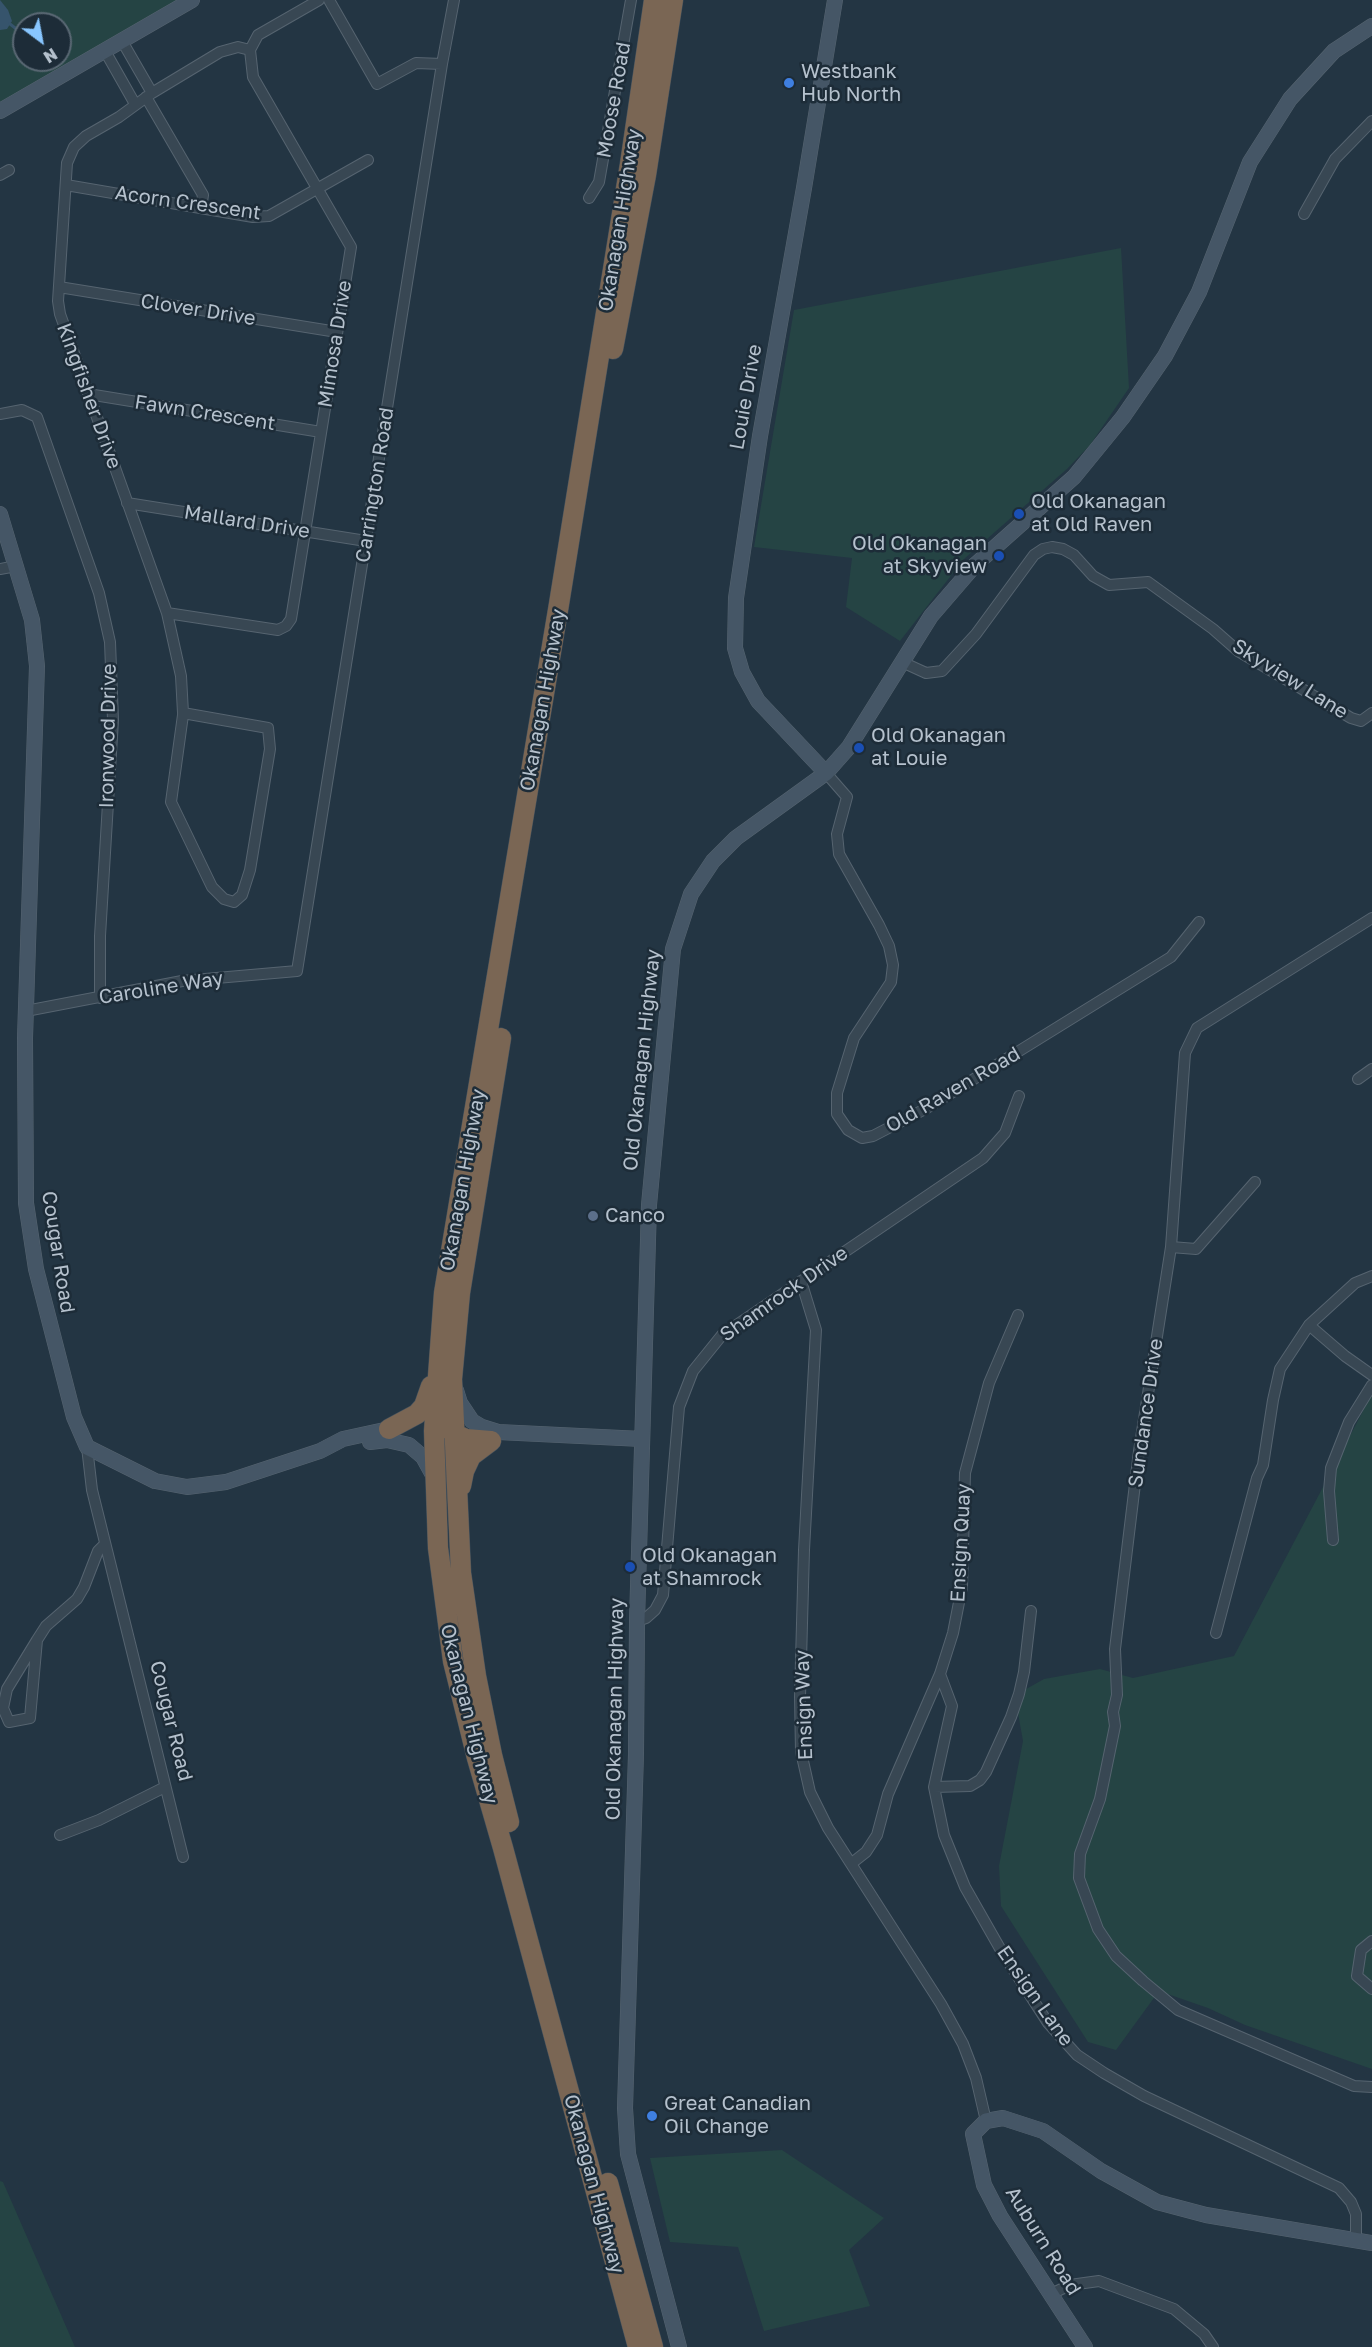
<!DOCTYPE html>
<style>
body{margin:0}
#map{position:relative;width:1372px;height:2347px;overflow:hidden;background:#233543;font-family:"Golos Text",sans-serif}
canvas{display:block}
.north{position:absolute;left:12px;top:12px;width:60px;height:60px;box-sizing:border-box;background:#1d2c38;border:2px solid #5a6874;border-radius:50%;rotate:148deg;font-size:16px;font-weight:700;line-height:24px;text-align:center;color:#b5c1cd}
.north::after{content:'';display:block;margin:auto;width:21px;height:27px;background:#88c6ff;clip-path:polygon(50% 0,100% 100%,50% 72%,0 100%)}
</style>
<div id="map">
<canvas width="1372" height="2347"></canvas>
<div class="north">N</div>
</div>
<script>
const g = document.querySelector('canvas').getContext('2d');
g.lineJoin = 'round';
function fillPath(path, color) {
  g.fillStyle = color;
  g.fill(path, 'evenodd');
}
function poly(rows) {
  const path = new Path2D();
  for (const r of rows) {
    path.moveTo(r[0], r[1]);
    for (let i = 2; i < r.length; i += 2) path.lineTo(r[i], r[i + 1]);
  }
  return path;
}
function strokePath(path, color, width, dash) {
  g.strokeStyle = color;
  g.lineWidth = width;
  g.lineCap = dash ? 'butt' : 'round';
  g.setLineDash(dash || []);
  g.stroke(path);
}
function label(font, color, halo, rows, align = 'center') {
  g.font = font + ' "Golos Text",sans-serif';
  g.lineWidth = 5;
  g.setLineDash([]);
  g.textBaseline = 'middle';
  g.strokeStyle = halo;
  g.fillStyle = color;
  for (const [text, x, y, turn = 0] of rows) {
    g.save();
    g.translate(x, y);
    g.rotate((+turn || 0) * Math.PI / 180);
    g.textAlign = isNaN(turn) ? turn : align;
    if (halo) g.strokeText(text, 0, 0);
    g.fillText(text, 0, 0);
    g.restore();
  }
}
const green = poly([
 [0,0,196,0,0,106],
 [24,24,60,24,60,60,24,60],
 [1121,248,1129,388,1090,445,1067,469,964,559,900,641,846,607,852,558,754,547,794,310],
 [1372,1394,1372,2069,1245,2025,1208,2008,1159,1991,1116,2050,1088,2042,1001,1906,999,1866,1023,1741,1016,1702,1019,1693,1044,1679,1100,1669,1133,1678,1234,1656],
 [782,2150,884,2218,849,2250,870,2306,764,2331,738,2247,670,2242,650,2158],
 [0,2181,3,2182,75,2347,0,2347]
]);
const water = poly([
 [0,0,8,10,12,21,7,29,0,30]
]);
const stream = poly([
 [10,24,24,35]
]);
const street = poly([
 [329,0,377,84,416,63,442,64],
 [122,41,152,93],
 [105,51,135,104],
 [146,97,203,195,201,208],
 [0,175,9,170],
 [66,185,253,217,269,216,368,160],
 [589,198,599,182,631,0],
 [1304,214,1335,159,1372,121],
 [59,287,337,332],
 [88,394,321,432],
 [0,414,22,410,37,417,99,593,110,642,113,720,100,936,100,998],
 [127,503,366,541],
 [0,569,16,566],
 [167,613,278,630,286,626,291,619,351,247,253,77,250,50,258,35,319,0],
 [902,662,926,673,942,671,976,634,1034,555,1043,549,1052,547,1063,549,1074,555,1093,576,1109,585,1148,582,1213,629,1238,651,1351,718,1361,721,1372,713],
 [183,715,171,802,212,887,224,899,234,902,242,895,250,870,270,749,268,728,183,713,181,676,167,613,60,314,58,301,67,163,74,147,86,136,119,117,152,93,220,52,238,47,250,50],
 [826,773,847,797,837,834,839,854,879,925,889,946,893,965,891,982,854,1038,837,1093,837,1114,848,1130,862,1138,873,1136,927,1108,1171,957,1199,922],
 [1372,918,1197,1028,1185,1053,1171,1247,1139,1451,1115,1649,1117,1695,1113,1712,1115,1726,1100,1799,1080,1854,1079,1878,1098,1929,1116,1956,1143,1981,1178,2010,1354,2086,1372,2087],
 [26,1011,182,981,297,971,442,64,454,0],
 [1358,1079,1372,1069],
 [1171,1247,1196,1249,1255,1182],
 [801,1281,816,1330,804,1550,800,1697,801,1752,810,1792,828,1828,941,2004,963,2044,976,2078,986,2121],
 [1309,1325,1345,1356,1372,1375],
 [87,1447,92,1490,183,1857],
 [1333,1540,1329,1491,1331,1468,1349,1422,1372,1385],
 [637,1621,646,1618,655,1610,663,1595,679,1407,693,1371,722,1335,983,1158,1005,1133,1019,1096],
 [1216,1633,1257,1478,1263,1465,1273,1400,1280,1369,1309,1325,1355,1283,1372,1276],
 [37,1640,7,1689,3,1708,9,1722,30,1718,37,1640,46,1626,77,1599,84,1587,98,1551,105,1544],
 [940,1674,952,1706,934,1787,944,1835,965,1887,1002,1952,1048,2023,1077,2055,1104,2073,1144,2096,1339,2188,1351,2202,1356,2214,1356,2239],
 [934,1787,970,1786,980,1780,986,1772,1011,1717,1019,1694,1024,1672,1031,1611],
 [60,1835,99,1820,165,1787],
 [852,1863,866,1852,877,1835,888,1794,940,1674,953,1633,962,1587,965,1473,989,1383,1018,1315],
 [1372,1941,1361,1950,1357,1976,1372,1989],
 [1051,2294,1070,2285,1099,2281,1174,2309,1204,2334,1213,2347]
]);
const secondary = poly([
 [0,111,192,0],
 [0,514,32,620,37,666,25,1038,26,1203,36,1269,74,1417,87,1447,155,1481,187,1487,226,1482,320,1451,343,1439,389,1429],
 [826,773,758,701,742,672,735,648,736,598,760,436,804,188,835,0],
 [456,1390,460,1403,472,1421,482,1427,498,1432,642,1439],
 [370,1442,387,1440,409,1445,423,1457,434,1477],
 [679,2347,628,2154,625,2108,636,1754,637,1621,649,1205,673,949,691,894,713,861,736,838,826,773,849,747,931,616,975,565,1074,477,1123,417,1165,356,1199,292,1250,162,1290,99,1334,51,1372,26],
 [1085,2347,1000,2216,984,2185,973,2134,986,2121,1003,2118,1043,2131,1101,2171,1157,2202,1206,2215,1372,2243]
]);
const highway = poly([
 [613,349,646,175,673,0],
 [501,1038,460,1293,452,1379,461,1573,476,1676,492,1755,509,1822],
 [447,1424,453,1433,466,1439,491,1441],
 [389,1429,417,1414,424,1406,431,1386],
 [461,1486,464,1471,471,1456,491,1441],
 [608,2183,653,2347],
 [638,2347,503,1848,477,1758,453,1661,438,1548,434,1431,444,1293,559,604,630,164,654,0]
]);
const markers = [
 [789,83,6,"#3f7fe0"],
 [1019,514,6,"#1a4fb4"],
 [999,556,6,"#1a4fb4"],
 [859,748,6,"#1a4fb4"],
 [593,1216,6,"#5c6f8a"],
 [630,1567,6,"#1a4fb4"],
 [652,2116,6,"#3f7fe0"]
];
const poiNames = [
 ["Westbank",801,72],
 ["Hub North",801,95],
 ["Old Okanagan",1031,502],
 ["at Old Raven",1031,525],
 ["Old Okanagan",987,544,"right"],
 ["at Skyview",987,567,"right"],
 ["Old Okanagan",871,736],
 ["at Louie",871,759],
 ["Canco",605,1216],
 ["Old Okanagan",642,1556],
 ["at Shamrock",642,1579],
 ["Great Canadian",664,2104],
 ["Oil Change",664,2127]
];
const streetNames = [
 ["Moose Road",614,100,-80],
 ["Acorn Crescent",188,203,8],
 ["Okanagan Highway",620,220,-81],
 ["Clover Drive",198,310,9],
 ["Mimosa Drive",335,344,-81],
 ["Kingfisher Drive",89,396,70],
 ["Louie Drive",746,397,-80],
 ["Fawn Crescent",205,413,9],
 ["Carrington Road",375,485,-81],
 ["Mallard Drive",247,522,9],
 ["Skyview Lane",1290,679,32],
 ["Okanagan Highway",543,700,-80],
 ["Ironwood Drive",108,736,-89],
 ["Caroline Way",161,988,-9],
 ["Old Okanagan Highway",642,1060,-84],
 ["Old Raven Road",953,1090,-30],
 ["Okanagan Highway",463,1180,-80],
 ["Cougar Road",58,1252,81],
 ["Shamrock Drive",784,1294,-35],
 ["Sundance Drive",1146,1413,-82],
 ["Ensign Quay",961,1543,-87],
 ["Ensign Way",804,1705,-92],
 ["Old Okanagan Highway",615,1709,-89],
 ["Okanagan Highway",469,1714,76],
 ["Cougar Road",171,1721,76],
 ["Ensign Lane",1035,1996,55],
 ["Okanagan Highway",594,2184,75],
 ["Auburn Road",1043,2241,58]
];
fillPath(green, '#254444');
fillPath(water, '#36546c');
strokePath(stream, '#36546c', 3);
strokePath(street, '#566470', 12);
strokePath(secondary, '#566470', 16);
strokePath(highway, '#43515d', 21);
strokePath(street, '#384753', 10);
strokePath(secondary, '#455666', 15);
strokePath(highway, '#7a6654', 20);
for (const [x, y, r, color] of markers) {
  const dot = new Path2D();
  dot.arc(x, y, r, 0, 2 * Math.PI);
  g.fillStyle = color;
  g.fill(dot);
  strokePath(dot, '#1d2c38', 2);
}
label('20px', '#b5c1cd', '#1d2c38', poiNames, 'left');
label('20px', '#b5c1cd', '#1d2c38', streetNames);
</script>
